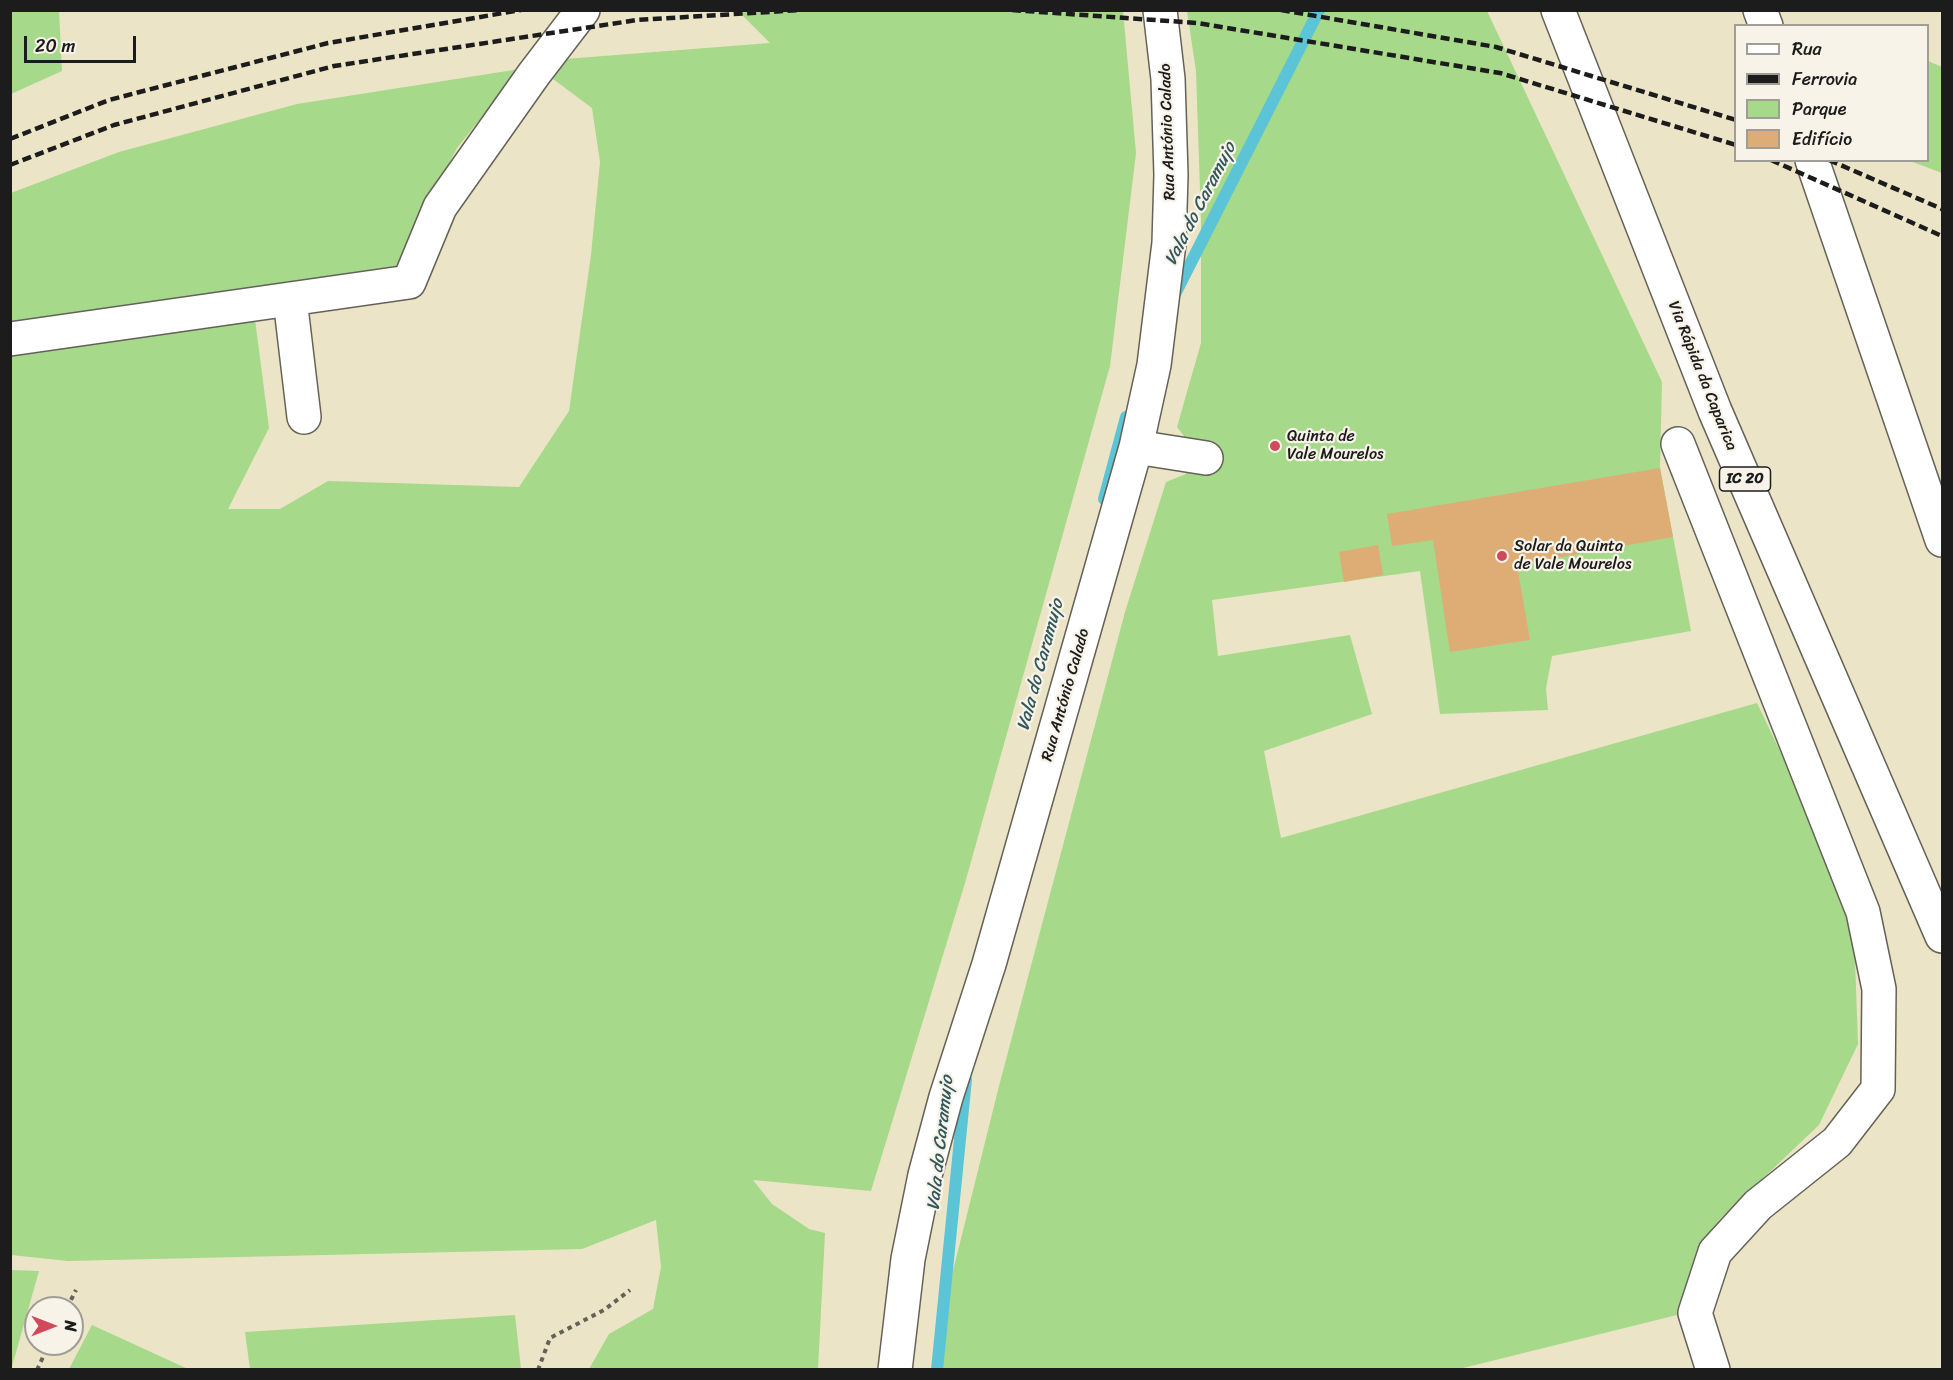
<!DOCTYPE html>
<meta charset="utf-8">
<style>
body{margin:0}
#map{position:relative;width:1953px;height:1380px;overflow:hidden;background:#ebe4c6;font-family:Sriracha,sans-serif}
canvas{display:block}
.frame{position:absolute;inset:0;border:12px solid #1c1c1c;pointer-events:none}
.legend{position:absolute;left:1734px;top:24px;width:195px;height:138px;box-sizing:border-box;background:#f7f3e8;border:2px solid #9f9d96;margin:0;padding:8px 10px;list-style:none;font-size:18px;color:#1c1c1c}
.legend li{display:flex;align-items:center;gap:12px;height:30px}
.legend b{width:30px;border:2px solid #9f9d96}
.north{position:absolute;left:24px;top:1296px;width:60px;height:60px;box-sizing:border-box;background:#f7f3e8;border:2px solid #9f9d96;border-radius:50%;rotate:90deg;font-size:16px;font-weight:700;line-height:24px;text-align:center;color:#1c1c1c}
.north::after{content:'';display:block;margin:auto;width:21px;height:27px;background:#d1495b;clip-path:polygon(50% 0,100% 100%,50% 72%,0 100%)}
.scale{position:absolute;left:24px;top:36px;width:112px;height:27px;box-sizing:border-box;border:3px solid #1c1c1c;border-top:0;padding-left:8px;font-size:18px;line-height:21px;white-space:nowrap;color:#1c1c1c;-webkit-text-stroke:4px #f7f3e8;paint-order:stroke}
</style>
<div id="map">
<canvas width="1953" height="1380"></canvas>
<div class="frame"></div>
<ul class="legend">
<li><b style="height:8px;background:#fff"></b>Rua</li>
<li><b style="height:8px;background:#1c1c1c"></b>Ferrovia</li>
<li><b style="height:16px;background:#a6d989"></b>Parque</li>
<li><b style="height:16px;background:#dead75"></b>Edifício</li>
</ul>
<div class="north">N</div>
<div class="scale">20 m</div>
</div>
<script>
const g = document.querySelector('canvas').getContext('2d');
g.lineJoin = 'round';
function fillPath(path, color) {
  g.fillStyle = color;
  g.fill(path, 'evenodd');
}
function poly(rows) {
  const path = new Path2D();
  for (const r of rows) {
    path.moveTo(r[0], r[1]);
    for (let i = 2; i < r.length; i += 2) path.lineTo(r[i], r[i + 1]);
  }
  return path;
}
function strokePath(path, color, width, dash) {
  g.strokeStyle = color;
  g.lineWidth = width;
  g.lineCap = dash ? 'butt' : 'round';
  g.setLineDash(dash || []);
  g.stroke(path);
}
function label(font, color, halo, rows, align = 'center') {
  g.font = font + ' Sriracha,sans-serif';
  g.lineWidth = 4.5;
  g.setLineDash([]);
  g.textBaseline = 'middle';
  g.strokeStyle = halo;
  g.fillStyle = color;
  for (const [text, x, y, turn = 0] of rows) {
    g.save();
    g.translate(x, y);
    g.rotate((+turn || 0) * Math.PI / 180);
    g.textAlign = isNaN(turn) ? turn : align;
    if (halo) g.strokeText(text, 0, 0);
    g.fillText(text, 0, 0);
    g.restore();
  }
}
const green = poly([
 [10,11,59,11,62,71,11,94],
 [738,11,1123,11,1136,153,1110,366,965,883,871,1191,753,1180,772,1204,809,1229,825,1233,818,1369,589,1369,609,1334,653,1309,661,1267,656,1220,582,1249,68,1261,11,1255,11,355,255,319,269,428,228,509,280,509,328,481,519,487,569,411,591,255,600,162,592,108,553,79,565,59,770,43],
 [1187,11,1487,11,1662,382,1660,468,1691,631,1552,656,1546,688,1548,710,1440,714,1420,571,1212,600,1218,656,1350,635,1372,714,1264,751,1281,838,1757,703,1853,904,1858,1044,1819,1125,1719,1220,1693,1270,1685,1313,1459,1369,934,1370,934,1347,999,1086,1125,612,1166,482,1186,474,1190,444,1177,427,1201,343,1201,219,1196,71],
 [1928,61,1942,67,1942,173,1910,161,1928,160],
 [520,69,457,148,396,266,11,325,11,193,119,152,297,104],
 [10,1270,39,1271,11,1370,10,1369],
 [515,1315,521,1369,250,1369,245,1332],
 [92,1325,188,1369,69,1369]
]);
const stream = poly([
 [1174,296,1319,10],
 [1104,499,1126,417],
 [937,1370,966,1079]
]);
const building = poly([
 [1660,468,1673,537,1517,565,1530,640,1450,652,1433,540,1392,546,1387,514],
 [1378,545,1383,575,1344,582,1339,552]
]);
const path = poly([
 [67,1308,76,1290],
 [37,1370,49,1344],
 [538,1370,550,1338,604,1310,630,1290]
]);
const minor = poly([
 [290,299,304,417],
 [10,339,409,282,440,207,534,74,583,10],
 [1678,444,1863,912,1879,989,1878,1089,1837,1142,1758,1205,1715,1252,1695,1313,1713,1370],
 [1136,447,1206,458],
 [895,1370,908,1259,925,1175,946,1097,989,964,1136,447,1154,365,1169,243,1171,175,1168,79,1160,10]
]);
const highway = poly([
 [1558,10,1715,411,1942,936],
 [1760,10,1766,26],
 [1812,160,1942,540]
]);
const rail = poly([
 [1012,10,1197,23,1500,73,1736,145],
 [1281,10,1496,47,1736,120],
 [10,139,109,100,328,43,521,10],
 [1771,160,1942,236],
 [1829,160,1942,209],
 [10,165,114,125,334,66,637,20,801,10]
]);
const markers = [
 [1275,446,6,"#d1495b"],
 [1502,556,6,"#d1495b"]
];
const shields = [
 [1745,479,51]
];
const shieldNames = [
 ["IC 20",1745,479]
];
const streetNames = [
 ["Rua António Calado",1168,132,-92],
 ["Via Rápida da Caparica",1702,376,68],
 ["Rua António Calado",1066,695,-74]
];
const poiNames = [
 ["Quinta de",1287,437],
 ["Vale Mourelos",1287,455],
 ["Solar da Quinta",1514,547],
 ["de Vale Mourelos",1514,565]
];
const waterNames = [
 ["Vala do Caramujo",1201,204,-63],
 ["Vala do Caramujo",1041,665,-75],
 ["Vala do Caramujo",941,1143,-84]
];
fillPath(green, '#a6d989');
strokePath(stream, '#5bc4d6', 12);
fillPath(building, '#dead75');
strokePath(minor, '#646258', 36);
strokePath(highway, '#646258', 36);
strokePath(path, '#646258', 4, [4.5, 4.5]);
strokePath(minor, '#fff', 33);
strokePath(highway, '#fff', 33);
strokePath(rail, '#1c1c1c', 4.5, [9, 4.5]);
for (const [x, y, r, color] of markers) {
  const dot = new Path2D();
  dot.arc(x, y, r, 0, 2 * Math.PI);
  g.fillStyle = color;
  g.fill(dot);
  strokePath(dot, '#f7f3e8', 2);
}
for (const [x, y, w] of shields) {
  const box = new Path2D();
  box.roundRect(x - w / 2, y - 12, w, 24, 4.5);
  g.fillStyle = '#f7f3e8';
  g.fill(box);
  strokePath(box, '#1c1c1c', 1.5);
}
label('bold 15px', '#1c1c1c', null, shieldNames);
label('16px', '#1c1c1c', '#f7f3e8', streetNames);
label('16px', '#1c1c1c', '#f7f3e8', poiNames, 'left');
label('italic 18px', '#32575d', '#f7f3e8', waterNames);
</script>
